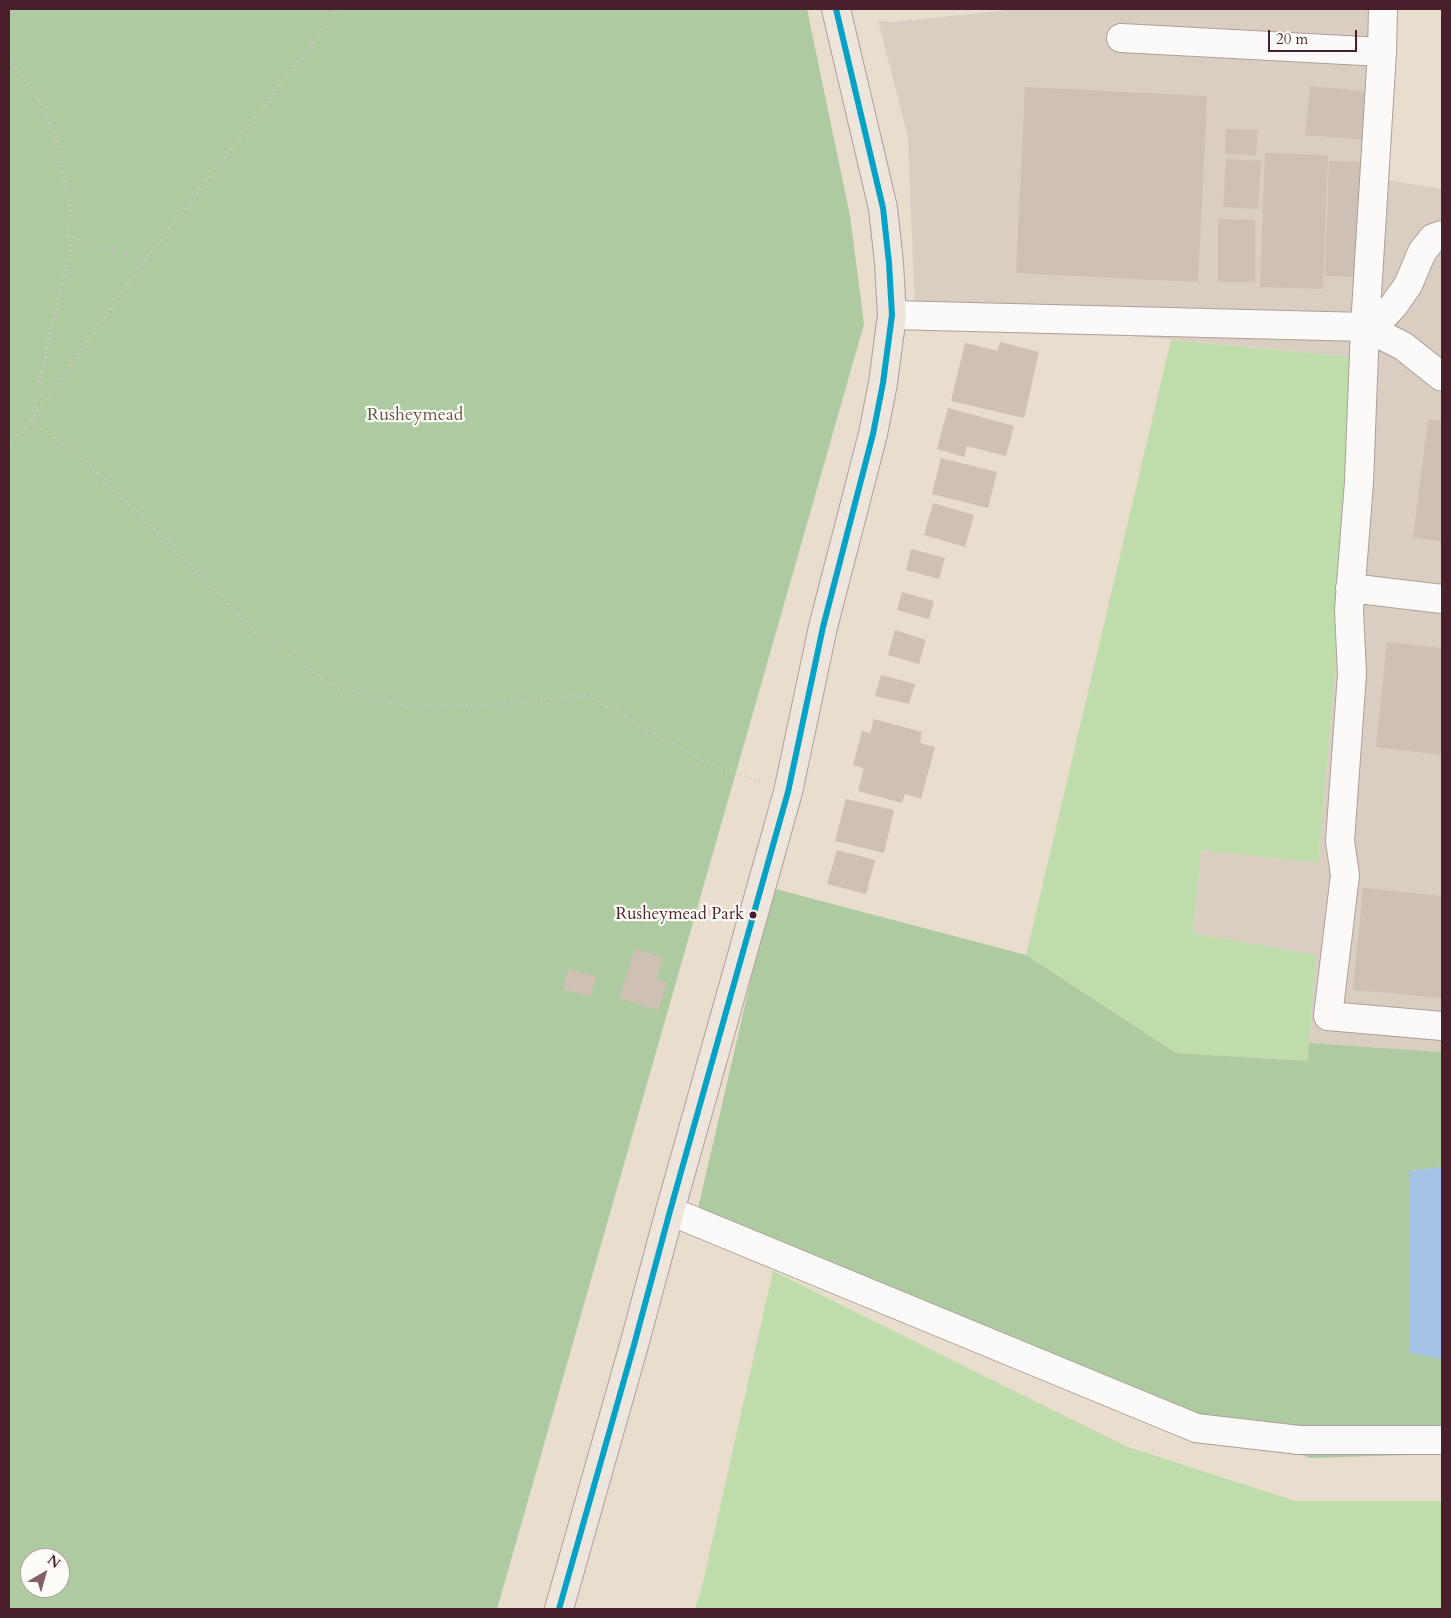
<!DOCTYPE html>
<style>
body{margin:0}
#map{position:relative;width:1451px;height:1618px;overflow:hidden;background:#e9ddce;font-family:Cardo,serif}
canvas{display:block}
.frame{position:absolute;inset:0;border:10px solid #4a1f2b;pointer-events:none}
.north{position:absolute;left:20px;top:1548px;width:50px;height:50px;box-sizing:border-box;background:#fdfcf7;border:1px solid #b5a4a5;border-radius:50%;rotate:38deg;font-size:14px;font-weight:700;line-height:20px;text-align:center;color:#4a1f2b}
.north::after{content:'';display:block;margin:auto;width:18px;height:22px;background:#826264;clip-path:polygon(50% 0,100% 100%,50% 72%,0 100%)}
.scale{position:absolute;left:1268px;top:30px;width:89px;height:22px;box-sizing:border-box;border:2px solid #4a1f2b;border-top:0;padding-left:6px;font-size:15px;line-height:18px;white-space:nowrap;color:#4a1f2b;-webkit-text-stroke:4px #fdfcf7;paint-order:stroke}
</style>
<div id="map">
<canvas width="1451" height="1618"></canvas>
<div class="frame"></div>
<div class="north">N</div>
<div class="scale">20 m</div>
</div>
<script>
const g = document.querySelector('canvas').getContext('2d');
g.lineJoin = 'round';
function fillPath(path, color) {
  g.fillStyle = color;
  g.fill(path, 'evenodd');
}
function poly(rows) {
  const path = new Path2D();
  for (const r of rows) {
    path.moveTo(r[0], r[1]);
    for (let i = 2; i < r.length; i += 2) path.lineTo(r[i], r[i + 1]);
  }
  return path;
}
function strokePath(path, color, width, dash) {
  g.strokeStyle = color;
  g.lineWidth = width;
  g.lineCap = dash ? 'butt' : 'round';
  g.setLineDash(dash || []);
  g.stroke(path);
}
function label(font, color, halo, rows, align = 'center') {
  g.font = font + ' Cardo,serif';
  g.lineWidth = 4.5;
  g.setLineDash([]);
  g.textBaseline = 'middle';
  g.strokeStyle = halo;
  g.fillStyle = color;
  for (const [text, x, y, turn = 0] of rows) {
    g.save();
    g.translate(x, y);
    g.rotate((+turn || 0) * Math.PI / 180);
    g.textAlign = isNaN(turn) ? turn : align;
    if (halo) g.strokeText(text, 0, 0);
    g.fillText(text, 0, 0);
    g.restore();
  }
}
const industrial = poly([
 [1018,9,1396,9,1387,180,1442,189,1442,1052,1309,1043,1316,955,1193,933,1201,850,1318,863,1363,358,915,315,908,137,878,21,893,22]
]);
const green = poly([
 [1171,340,1363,358,1318,863,1201,850,1193,933,1316,955,1308,1061,1176,1053,1026,955],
 [773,1271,1125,1446,1295,1501,1442,1501,1442,1609,695,1609,702,1587]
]);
const forest = poly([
 [9,9,807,9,850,216,864,324,497,1609,9,1609],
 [30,1558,60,1558,60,1588,30,1588],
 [772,888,1026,955,1176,1053,1308,1061,1309,1043,1442,1052,1442,1167,1410,1171,1410,1352,1442,1359,1442,1454,1310,1458,1041,1355,696,1217]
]);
const water = poly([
 [1442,1167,1442,1359,1410,1353,1410,1171]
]);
const building = poly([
 [1310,86,1370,92,1365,140,1305,135],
 [1025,87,1207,96,1198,282,1016,273],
 [1226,129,1258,130,1256,155,1225,154],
 [1265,153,1328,155,1323,289,1260,287],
 [1226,159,1261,161,1258,209,1223,207],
 [1329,161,1363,162,1359,277,1325,276],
 [1218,219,1255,220,1255,282,1218,282],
 [1000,342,1039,352,1024,418,951,401,965,343,998,351],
 [948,408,1014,426,1006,456,967,446,964,457,937,449],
 [1428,419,1442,421,1442,529,1441,541,1413,538],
 [941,458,997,472,988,508,932,494],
 [933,503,974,515,965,547,924,535],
 [911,549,945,558,939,579,906,570],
 [902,592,934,601,929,619,897,610],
 [895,630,926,640,919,664,888,655],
 [1387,642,1442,648,1442,755,1376,747],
 [881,675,915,684,909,704,875,696],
 [874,719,922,732,920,743,935,747,921,799,905,794,902,803,858,791,864,768,853,765,862,731,870,733],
 [846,799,894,810,884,853,835,841],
 [837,850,875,860,866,894,827,884],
 [1363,888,1442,896,1442,998,1353,990],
 [635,949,663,958,656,979,667,982,658,1010,619,998],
 [568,969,596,976,590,997,563,989]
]);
const path = poly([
 [336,9,326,26,144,261,32,420,83,459,213,588,253,631,333,686,405,706,499,705,588,695,706,763,761,782],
 [9,60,37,96,56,139,69,201,69,260,46,350,32,420,9,445],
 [69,236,144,261]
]);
const minor = poly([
 [1121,38,1382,52],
 [892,315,1365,327,1382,52,1383,9],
 [1365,327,1359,482,1349,610,1352,674,1340,841,1345,875,1328,1016,1442,1026],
 [1365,327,1385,315,1394,305,1408,285,1422,252,1433,238,1442,235],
 [1365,327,1403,346,1442,377],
 [1350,588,1442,599],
 [670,1211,1196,1428,1299,1440,1442,1440]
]);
const major = poly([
 [559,1609,634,1345,670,1211,788,792,823,627,873,434,883,383,892,315,889,263,883,208,836,9]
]);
const bus1 = poly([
 [559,1609,634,1345,670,1211,788,792,823,627,873,434,883,383,892,315,889,263,883,208,836,9]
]);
const markers = [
 [753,915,4.5,"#4a1f2b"]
];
const busNames = [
 ["Rusheymead Park",744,915]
];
const parkNames = [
 ["Rusheymead",415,416]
];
fillPath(industrial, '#dacec2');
fillPath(green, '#bfdcab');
fillPath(forest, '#aecaa0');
fillPath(water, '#a4c1e6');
fillPath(building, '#cec0b4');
strokePath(minor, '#ac9f98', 30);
strokePath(major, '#ac9f98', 30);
strokePath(path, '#cfc9c6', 3, [1, 4]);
strokePath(minor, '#fcfaf8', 28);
strokePath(major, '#eee5dc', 28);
strokePath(bus1, '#04a2c6', 6);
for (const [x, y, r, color] of markers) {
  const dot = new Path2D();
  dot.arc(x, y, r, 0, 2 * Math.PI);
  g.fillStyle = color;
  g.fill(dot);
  strokePath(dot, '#fdfcf7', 2);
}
label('17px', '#4a1f2b', '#fdfcf7', busNames, 'right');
label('18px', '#635749', '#fdfcf7', parkNames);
</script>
